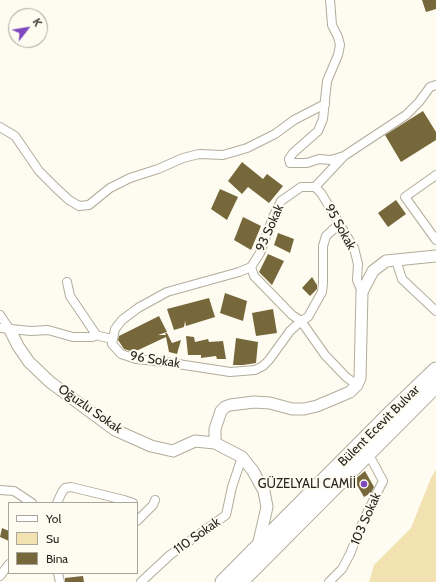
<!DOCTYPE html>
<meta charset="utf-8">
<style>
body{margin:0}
#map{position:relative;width:436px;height:582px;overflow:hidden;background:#fefbf0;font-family:Cabin,sans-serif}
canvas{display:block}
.legend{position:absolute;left:8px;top:502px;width:130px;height:72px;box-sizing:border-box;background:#fefbf0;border:1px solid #a8a59c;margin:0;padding:5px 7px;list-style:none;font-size:12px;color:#27251e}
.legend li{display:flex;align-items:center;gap:8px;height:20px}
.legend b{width:20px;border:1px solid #a8a59c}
.north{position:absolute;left:8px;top:8px;width:40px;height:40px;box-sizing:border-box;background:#fefbf0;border:1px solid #a8a59c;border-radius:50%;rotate:59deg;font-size:11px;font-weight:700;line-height:16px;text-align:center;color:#27251e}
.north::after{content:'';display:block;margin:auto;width:14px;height:18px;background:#7e47be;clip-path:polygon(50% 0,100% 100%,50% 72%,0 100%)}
</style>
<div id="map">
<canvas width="436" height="582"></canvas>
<ul class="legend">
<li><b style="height:5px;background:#fff"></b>Yol</li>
<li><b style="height:11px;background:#f2e1b1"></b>Su</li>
<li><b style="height:11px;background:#77683c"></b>Bina</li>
</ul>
<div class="north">K</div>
</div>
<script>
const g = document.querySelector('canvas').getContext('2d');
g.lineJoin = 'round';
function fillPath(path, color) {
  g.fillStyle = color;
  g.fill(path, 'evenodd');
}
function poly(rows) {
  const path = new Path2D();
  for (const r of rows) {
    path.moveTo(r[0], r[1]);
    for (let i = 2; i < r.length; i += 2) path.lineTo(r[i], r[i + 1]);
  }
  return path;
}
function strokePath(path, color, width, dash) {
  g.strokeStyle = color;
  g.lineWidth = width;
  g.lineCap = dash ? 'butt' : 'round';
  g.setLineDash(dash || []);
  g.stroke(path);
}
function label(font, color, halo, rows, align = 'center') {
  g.font = font + ' Cabin,sans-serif';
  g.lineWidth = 4;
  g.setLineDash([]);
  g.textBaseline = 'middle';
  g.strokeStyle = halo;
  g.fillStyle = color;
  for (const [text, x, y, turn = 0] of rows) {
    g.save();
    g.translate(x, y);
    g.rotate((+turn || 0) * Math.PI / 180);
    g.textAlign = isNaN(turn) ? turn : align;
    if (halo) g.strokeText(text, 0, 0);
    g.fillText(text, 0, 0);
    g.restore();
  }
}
const water = poly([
 [436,469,436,582,369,582,374,565,411,528,431,478]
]);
const building = poly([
 [422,0,436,0,436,9,426,12],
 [423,111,436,132,436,140,401,162,385,135],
 [242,162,263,179,267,174,283,186,269,203,248,187,242,194,228,181],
 [220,189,238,197,227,220,211,209],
 [396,200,406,214,388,227,378,213],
 [243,217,261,226,251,250,234,240],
 [278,233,294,239,290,253,274,245],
 [268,254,284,261,272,285,259,272],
 [312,277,317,285,317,289,310,296,302,288],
 [225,293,247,301,243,321,220,313],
 [209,298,215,317,186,326,185,321,184,327,174,330,167,309],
 [273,309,277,333,256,336,252,313],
 [159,316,167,332,158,335,166,335,165,333,167,333,172,343,181,340,177,354,169,352,166,337,134,352,124,349,118,340,119,336],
 [186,336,194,337,195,342,208,339,209,342,223,341,226,359,217,359,216,356,201,358,201,355,188,355],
 [236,338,258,342,256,363,243,365,233,365],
 [365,471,374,487,371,493,364,497,354,480],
 [2,528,9,531,9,541,0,537],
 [83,576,84,582,65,582,65,578]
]);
const street = poly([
 [330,0,332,25,338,37,340,45,338,55,327,81,323,119,318,131,293,153,289,159,290,163,307,163,319,159,331,160,344,156],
 [0,127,15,136,39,171,56,188,69,200,79,206,89,205,110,188,130,178,158,169,183,158,199,154,223,155,247,148,275,134,294,120,325,104],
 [436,175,405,197,436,240],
 [315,187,301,187,281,201,273,217,260,253,251,267,254,276,292,315,301,321,325,355,346,377,357,385],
 [315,187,344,156,406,115,419,102,430,87,436,85],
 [315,187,321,193,354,248,358,264,357,280,362,292],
 [396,260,402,279,436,311],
 [251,267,239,272,167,292,138,308,122,320,115,329,112,344,121,354,136,359,165,362,230,372,255,370,263,366,269,360,290,331,301,321,308,317,322,292,323,283,323,246,326,236,339,224],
 [0,315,10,330],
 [0,328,31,331,48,330,73,337,93,337,95,335,95,333,70,296,67,282],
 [95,335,112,339],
 [0,490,14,491,32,503],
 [57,503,62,492,65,488,71,487,124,500,133,503],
 [137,521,153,505,155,500],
 [58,573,60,582],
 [0,576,9,564],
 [141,582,170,555,226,515,232,487,242,457],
 [329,582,342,569,350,554,364,519,383,481,368,453]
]);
const secondary = poly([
 [10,330,18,346,29,362,50,382,115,430,151,446,173,451,195,441,215,443],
 [258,546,267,507,264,491,253,471,242,457,215,443,215,429,221,411,225,407,230,405,254,402,270,403,292,409,304,409,317,406,350,392,357,385,360,378,362,292,373,271,386,261,436,256]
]);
const highway = poly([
 [223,582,386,418,436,370],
 [240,582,436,385]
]);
const markers = [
 [364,484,4,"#7e47be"]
];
const streetNames = [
 ["95 Sokak",340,227,61],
 ["93 Sokak",270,228,-66],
 ["96 Sokak",155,360,9],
 ["Oğuzlu Sokak",90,409,35],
 ["Bülent Ecevit Bulvar",379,426,-45],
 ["103 Sokak",366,519,-66],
 ["110 Sokak",197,536,-35]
];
const poiNames = [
 ["GÜZELYALI CAMİİ",356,484]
];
fillPath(water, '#f2e1b1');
fillPath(building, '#77683c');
strokePath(street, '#b1ac9b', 10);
strokePath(secondary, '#b1ac9b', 13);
strokePath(highway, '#b1ac9b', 17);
strokePath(street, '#fff', 8);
strokePath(secondary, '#fff', 11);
strokePath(highway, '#fff', 15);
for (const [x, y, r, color] of markers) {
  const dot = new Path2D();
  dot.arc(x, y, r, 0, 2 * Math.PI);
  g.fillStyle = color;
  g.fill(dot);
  strokePath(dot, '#fefbf0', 1.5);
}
label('13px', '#27251e', '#fefbf0', streetNames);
label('13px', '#27251e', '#fefbf0', poiNames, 'right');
</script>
